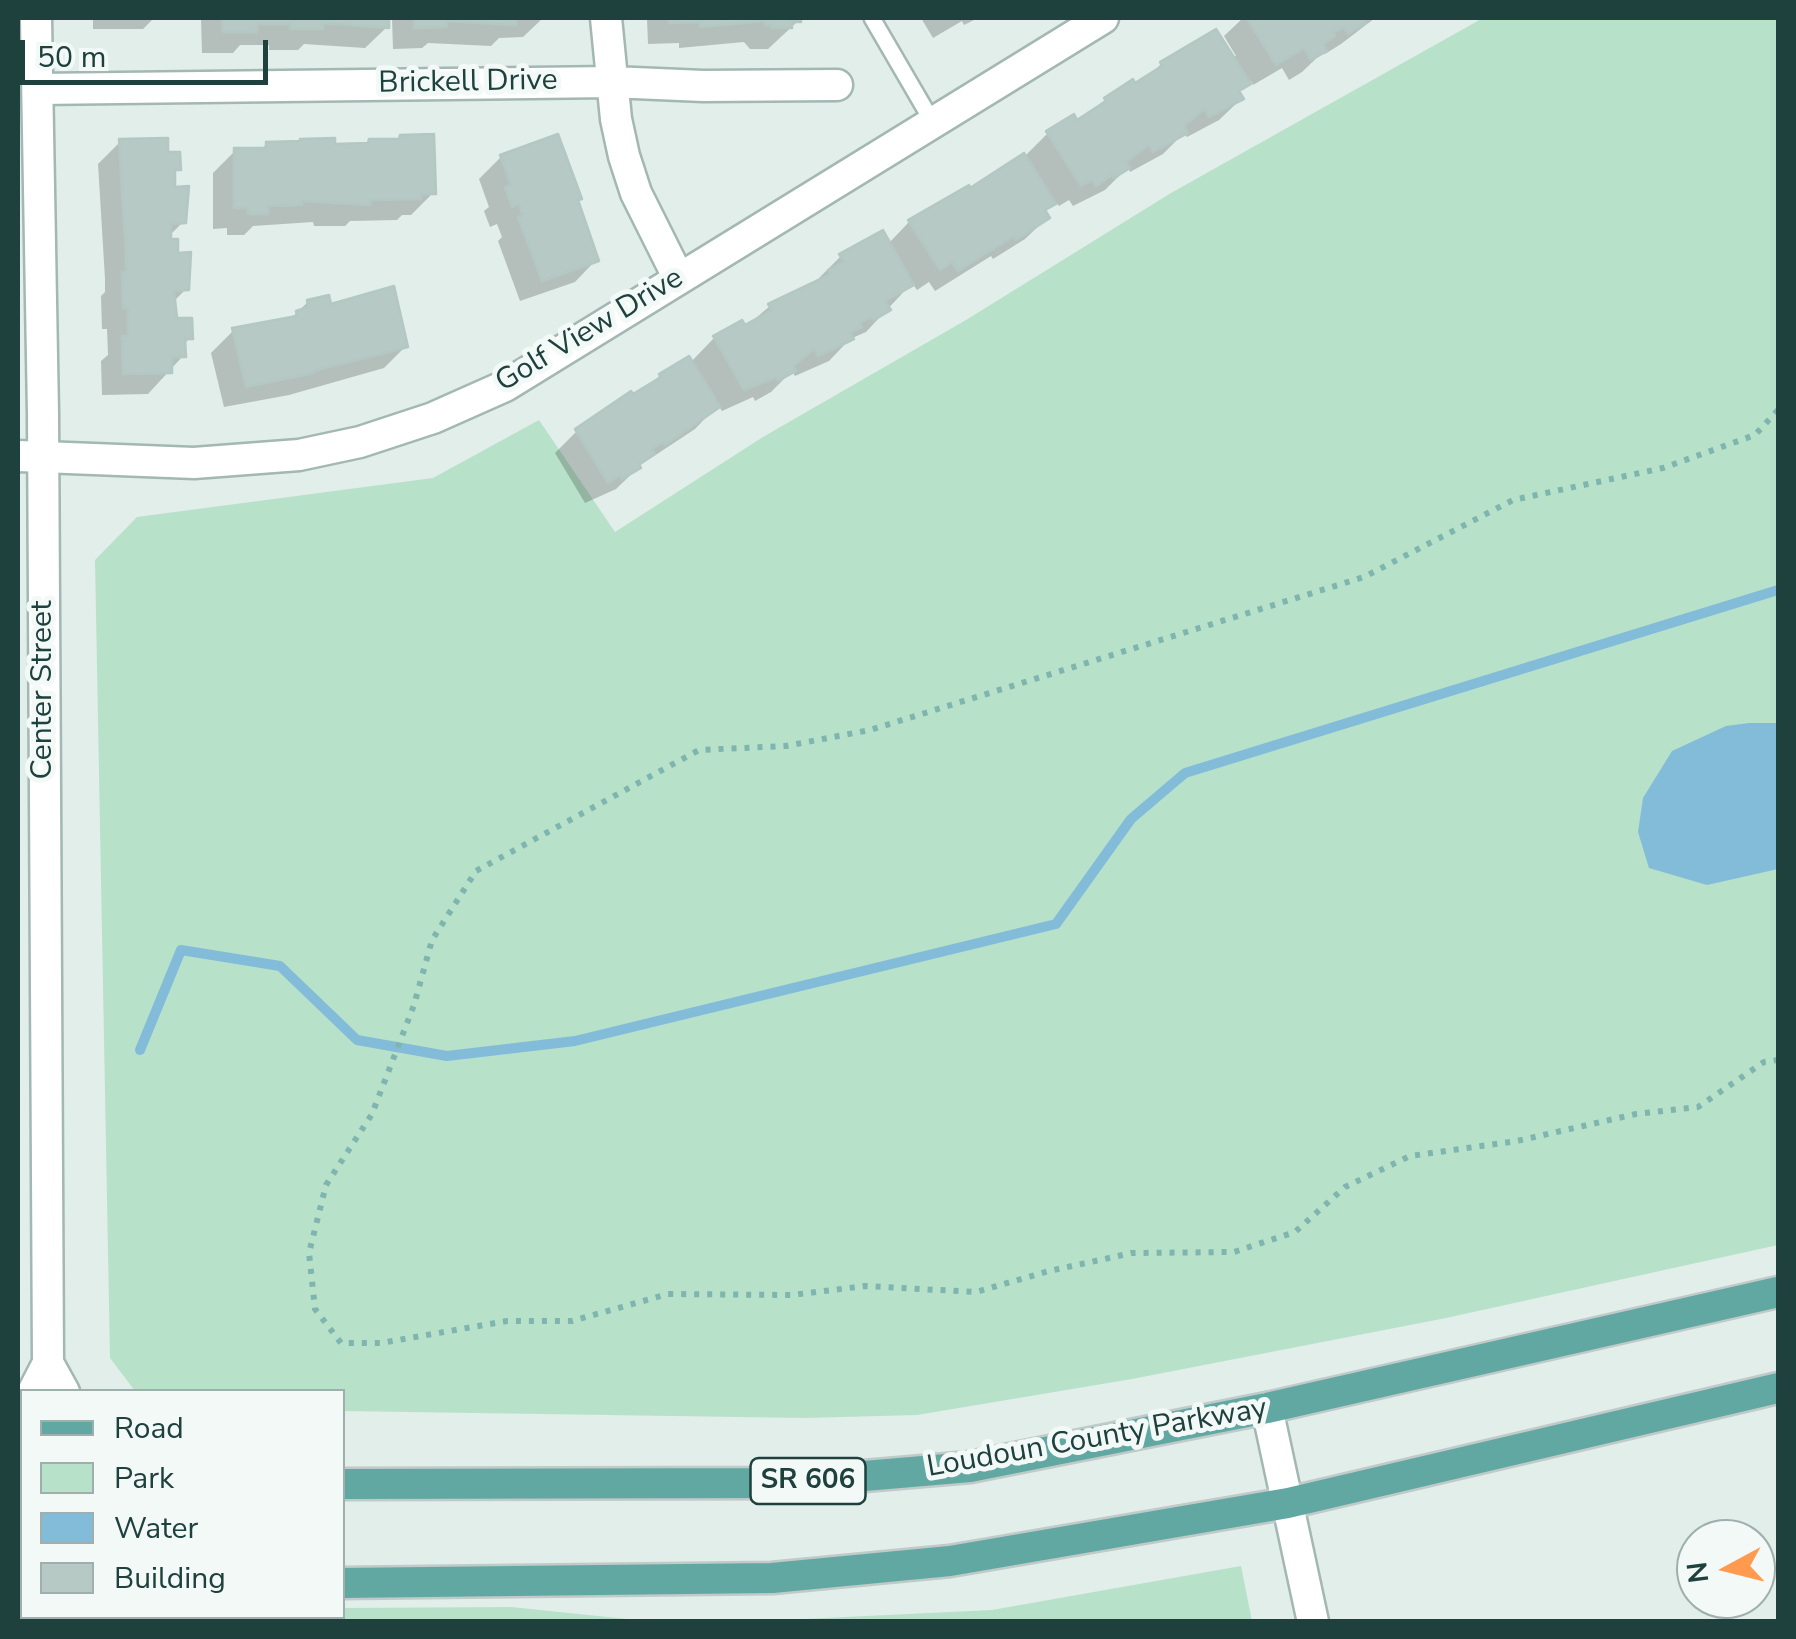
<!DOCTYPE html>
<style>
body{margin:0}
#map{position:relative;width:1796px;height:1639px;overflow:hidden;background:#e1eeea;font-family:"Nunito Sans",sans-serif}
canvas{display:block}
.frame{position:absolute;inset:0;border:20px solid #1f413e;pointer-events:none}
.legend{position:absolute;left:20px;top:1389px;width:325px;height:230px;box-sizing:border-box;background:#f2f9f7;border:2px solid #9eafad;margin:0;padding:12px 18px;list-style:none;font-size:30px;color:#1f413e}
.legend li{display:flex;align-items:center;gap:20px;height:50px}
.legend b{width:50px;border:2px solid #9eafad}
.north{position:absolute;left:1676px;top:1519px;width:100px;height:100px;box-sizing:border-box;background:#f2f9f7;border:2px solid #9eafad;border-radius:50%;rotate:263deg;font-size:28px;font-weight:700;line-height:40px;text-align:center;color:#1f413e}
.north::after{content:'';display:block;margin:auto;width:35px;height:45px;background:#ff9a4e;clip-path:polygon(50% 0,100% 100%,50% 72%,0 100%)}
.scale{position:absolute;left:20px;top:40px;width:248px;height:45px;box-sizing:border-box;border:5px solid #1f413e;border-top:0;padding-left:12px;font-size:30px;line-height:35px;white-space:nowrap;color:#1f413e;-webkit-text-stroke:8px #f2f9f7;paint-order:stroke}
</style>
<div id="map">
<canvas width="1796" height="1639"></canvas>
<div class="frame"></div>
<ul class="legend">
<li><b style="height:12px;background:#61a8a3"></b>Road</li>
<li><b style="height:28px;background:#b8e1ca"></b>Park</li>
<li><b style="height:28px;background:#83bcd9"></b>Water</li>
<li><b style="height:28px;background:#b6c9c4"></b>Building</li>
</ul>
<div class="north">N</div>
<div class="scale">50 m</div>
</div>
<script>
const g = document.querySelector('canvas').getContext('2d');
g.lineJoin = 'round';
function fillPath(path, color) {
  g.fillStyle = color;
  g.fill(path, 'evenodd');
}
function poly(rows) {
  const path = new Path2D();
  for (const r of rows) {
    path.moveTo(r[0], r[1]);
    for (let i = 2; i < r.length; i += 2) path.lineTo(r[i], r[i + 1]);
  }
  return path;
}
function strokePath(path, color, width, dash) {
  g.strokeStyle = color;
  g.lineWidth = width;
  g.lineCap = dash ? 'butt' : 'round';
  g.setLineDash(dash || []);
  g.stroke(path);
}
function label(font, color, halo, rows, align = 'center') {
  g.font = font + ' "Nunito Sans",sans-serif';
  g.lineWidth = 10;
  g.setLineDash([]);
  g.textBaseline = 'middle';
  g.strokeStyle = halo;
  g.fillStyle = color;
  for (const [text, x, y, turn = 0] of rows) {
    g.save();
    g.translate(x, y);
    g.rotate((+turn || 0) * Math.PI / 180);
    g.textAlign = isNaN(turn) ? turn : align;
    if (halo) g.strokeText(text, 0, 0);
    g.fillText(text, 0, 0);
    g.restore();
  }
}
const green = poly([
 [1483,18,1778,18,1778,1245,1446,1318,1132,1379,917,1415,805,1418,343,1411,342,1392,135,1391,110,1358,95,560,137,517,433,478,539,420,615,532,763,437,966,320,1171,193],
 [1241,1566,1252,1621,762,1621,992,1610],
 [511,1607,646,1621,104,1621,104,1616,342,1616,343,1608]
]);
const water = poly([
 [1749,723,1778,723,1778,869,1707,885,1649,868,1638,832,1643,798,1672,751,1726,726]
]);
const shadow = poly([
 [93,18,154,18,143,29,93,29],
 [201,18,387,18,387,27,365,48,304,44,298,50,269,50,269,45,240,45,233,53,202,53],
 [392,18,543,18,523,37,499,38,491,46,428,43,422,48,393,49],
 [647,18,798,18,798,21,768,49,750,49,744,42,679,48,679,43,648,44],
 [921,18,978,18,964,25,962,21,933,38],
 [1243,18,1375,18,1341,44,1325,54,1324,51,1302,72,1289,80,1282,68,1253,85,1251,81,1238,93,1241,99,1219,120,1187,137,1184,133,1163,154,1130,172,1128,167,1105,190,1073,206,1069,200,1059,206,1055,201,1044,213,1047,218,1025,239,993,259,991,256,935,291,929,282,917,290,912,283,866,332,850,339,829,361,795,376,792,371,771,392,755,401,753,397,722,411,718,405,695,429,642,464,616,489,585,503,555,453,577,431,648,388,660,375,690,363,714,338,744,328,770,306,821,281,819,278,841,256,888,244,909,222,968,189,970,191,1024,157,1048,133,1076,123,1105,100,1147,78,1161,64,1236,56,1224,36],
 [401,137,433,193,411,215,402,215,397,220,350,221,345,226,314,226,313,222,253,226,244,235,227,235,227,228,213,229,213,173,235,151,260,150,267,144,333,147,397,141],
 [120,142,166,155,178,169,172,175,173,189,183,222,168,237,186,289,173,302,175,321,190,338,183,345,183,356,148,394,102,395,101,361,108,355,107,329,102,329,101,296,105,292,105,279,98,164],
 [501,157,576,202,596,260,575,282,520,301,498,241,502,237,497,224,490,227,484,211,489,207,479,179],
 [308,302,329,307,406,346,384,368,289,395,224,407,211,353,233,331,290,319]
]);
const stream = poly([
 [140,1050,181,950,280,966,357,1040,447,1056,575,1041,1056,924,1131,819,1185,773,1778,590]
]);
const building = poly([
 [222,18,389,18,389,28,323,23,323,29,290,29,290,24,257,24,257,32,223,32,222,18],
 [414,18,516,18,516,25,447,21,447,27,414,28,414,18],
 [669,18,801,18,801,22,792,22,792,28,771,28,771,25,765,25,765,21,700,27,700,22,669,23,669,18],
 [1247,18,1366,18,1364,19,1366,23,1348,34,1344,27,1333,33,1335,36,1323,44,1327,51,1311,60,1304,48,1276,65,1247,18],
 [1216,29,1251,84,1239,91,1244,99,1209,117,1204,109,1184,126,1188,133,1153,152,1149,145,1126,162,1130,168,1114,178,1112,175,1096,186,1092,180,1081,186,1046,131,1074,114,1077,120,1106,101,1104,98,1133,79,1135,83,1162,66,1160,62,1216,29],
 [434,134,436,194,421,194,421,199,370,200,370,205,302,201,302,205,268,206,268,214,248,214,248,208,234,208,234,148,266,148,266,142,300,141,300,139,335,138,335,144,368,143,369,139,399,139,400,135,434,134],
 [558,134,582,199,578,200,599,261,542,281,518,217,523,216,519,204,512,207,505,187,511,185,500,155,558,134],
 [168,138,168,152,180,152,181,170,175,170,175,187,189,186,186,223,171,224,171,239,178,239,178,253,191,252,189,290,174,291,177,318,192,318,193,339,185,339,186,357,172,357,172,373,123,374,122,336,128,336,128,308,123,308,122,272,126,272,126,256,119,139,168,138],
 [1024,153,1056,204,1045,210,1050,218,1016,240,1014,236,958,271,952,262,940,270,908,220,969,185,970,188,1024,153],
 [883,230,914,285,885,301,891,310,874,320,871,317,859,323,862,327,850,333,854,339,818,356,814,349,793,366,796,371,778,381,776,377,744,390,713,336,742,320,745,325,772,310,768,304,831,274,828,270,844,262,839,254,883,230],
 [394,286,408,347,313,371,313,373,246,387,232,328,297,316,296,311,308,307,307,300,329,295,331,304,394,286],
 [689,356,720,407,665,445,663,442,652,449,655,454,639,464,641,468,622,479,620,475,608,483,575,429,631,391,633,394,661,377,659,374,689,356]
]);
const path = poly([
 [1778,410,1755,435,1663,468,1513,500,1364,577,870,730,786,746,699,750,476,871,432,940,414,1005,372,1114,326,1185,309,1253,315,1309,341,1343,381,1343,507,1321,572,1321,668,1294,792,1295,865,1286,976,1292,1049,1271,1132,1253,1234,1252,1295,1232,1345,1187,1410,1156,1517,1141,1636,1114,1698,1107,1764,1062,1778,1060]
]);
const service = poly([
 [872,18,932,121]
]);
const minor = poly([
 [606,18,616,119,624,156,636,193,678,277],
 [38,89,612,82,703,86,837,85],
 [18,456,194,463,299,455,360,442,433,418,505,386,1103,18],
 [1267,1408,1313,1622]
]);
const tertiary = poly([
 [36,18,43,414,48,1363,64,1392],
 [33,1392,48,1363],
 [18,1446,22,1437],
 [33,1622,34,1616],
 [82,1622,85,1616]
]);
const primary = poly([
 [18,1481,22,1481],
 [342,1484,782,1483,970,1467,1267,1408,1778,1292],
 [18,1534,22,1530],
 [18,1582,22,1582],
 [342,1583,772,1578,950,1561,1288,1503,1778,1388]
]);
const shields = [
 [808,1481,115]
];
const shieldNames = [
 ["SR 606",808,1481]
];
const streetNames = [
 ["Brickell Drive",468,83,-1],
 ["Golf View Drive",590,331,-31],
 ["Center Street",44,690,-90],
 ["Loudoun County Parkway",1097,1439,-10]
];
fillPath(green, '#b8e1ca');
fillPath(water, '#83bcd9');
fillPath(shadow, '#0003');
strokePath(stream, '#83bcd9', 10);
fillPath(building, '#b6c9c4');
strokePath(building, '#b3c8c3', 2.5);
strokePath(service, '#a3b7b3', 20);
strokePath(minor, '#a3b7b3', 35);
strokePath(tertiary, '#a3b7b3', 35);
strokePath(primary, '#c0cac9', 35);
strokePath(path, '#7eb5ae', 6, [5, 8]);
strokePath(service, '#fff', 15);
strokePath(minor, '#fff', 30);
strokePath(tertiary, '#fff', 30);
strokePath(primary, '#61a8a3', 30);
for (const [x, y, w] of shields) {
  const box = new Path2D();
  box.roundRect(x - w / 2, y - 23, w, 46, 8);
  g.fillStyle = '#f2f9f7';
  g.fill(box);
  strokePath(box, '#1f413e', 2.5);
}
label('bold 28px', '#1f413e', null, shieldNames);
label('30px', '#1f413e', '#f2f9f7', streetNames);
</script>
